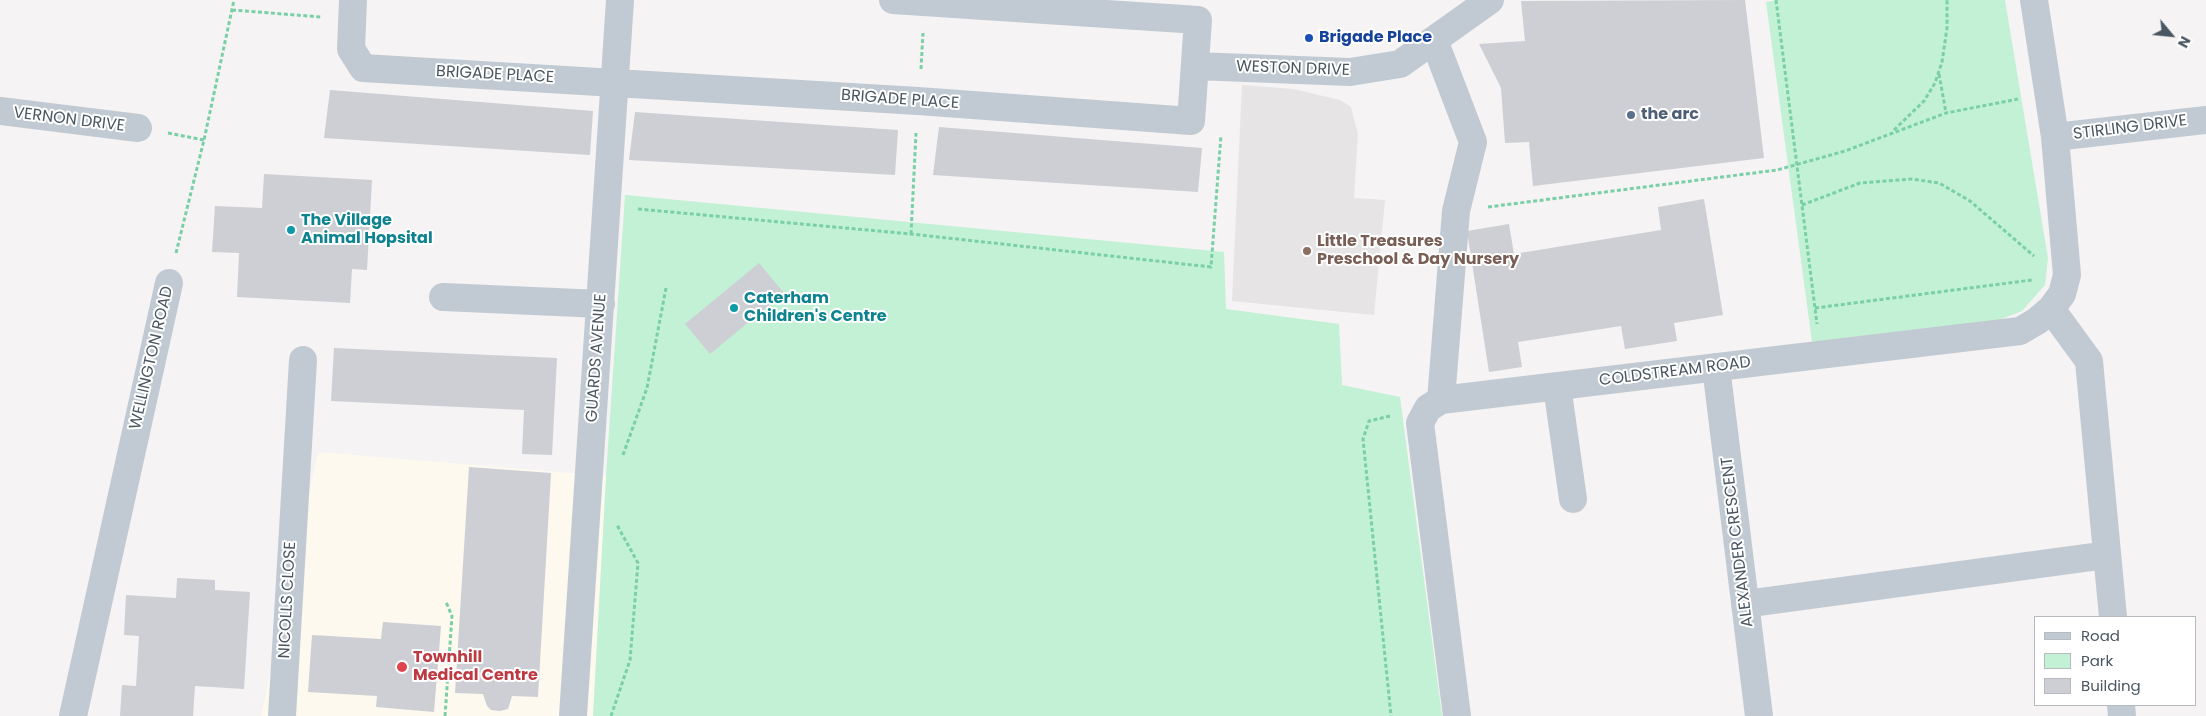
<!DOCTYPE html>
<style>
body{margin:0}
#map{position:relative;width:2206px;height:716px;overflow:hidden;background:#f5f3f3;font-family:Poppins,sans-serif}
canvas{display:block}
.legend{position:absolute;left:2034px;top:616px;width:162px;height:90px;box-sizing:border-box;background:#fff;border:1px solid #b7bbc0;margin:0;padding:6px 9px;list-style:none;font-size:15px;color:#4a5661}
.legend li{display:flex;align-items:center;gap:10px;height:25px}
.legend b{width:25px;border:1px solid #b7bbc0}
.north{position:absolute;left:2146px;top:10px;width:50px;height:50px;-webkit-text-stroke:4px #fff;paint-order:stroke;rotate:118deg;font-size:14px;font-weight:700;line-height:20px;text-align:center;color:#4a5661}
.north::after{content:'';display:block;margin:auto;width:18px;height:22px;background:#4a5661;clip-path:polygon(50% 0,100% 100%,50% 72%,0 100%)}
</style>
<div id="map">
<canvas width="2206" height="716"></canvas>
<ul class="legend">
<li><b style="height:6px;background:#c1cad2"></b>Road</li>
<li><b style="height:14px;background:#c3f1d5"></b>Park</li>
<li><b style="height:14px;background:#cdcfd5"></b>Building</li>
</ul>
<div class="north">N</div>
</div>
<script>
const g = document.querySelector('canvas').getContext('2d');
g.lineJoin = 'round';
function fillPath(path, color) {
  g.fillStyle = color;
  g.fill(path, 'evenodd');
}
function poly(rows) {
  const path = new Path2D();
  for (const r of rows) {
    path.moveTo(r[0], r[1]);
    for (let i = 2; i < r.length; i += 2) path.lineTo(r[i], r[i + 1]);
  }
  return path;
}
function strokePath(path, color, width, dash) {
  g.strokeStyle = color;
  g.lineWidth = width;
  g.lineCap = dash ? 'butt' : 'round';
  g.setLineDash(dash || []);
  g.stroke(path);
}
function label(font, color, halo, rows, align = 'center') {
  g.font = font + ' Poppins,sans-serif';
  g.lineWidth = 4;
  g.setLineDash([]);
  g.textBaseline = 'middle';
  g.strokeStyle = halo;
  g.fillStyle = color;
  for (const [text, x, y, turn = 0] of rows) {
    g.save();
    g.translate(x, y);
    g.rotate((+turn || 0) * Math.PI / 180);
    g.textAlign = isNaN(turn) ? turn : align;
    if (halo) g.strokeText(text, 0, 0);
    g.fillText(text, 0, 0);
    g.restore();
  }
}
const commercial = poly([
 [318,452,606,476,593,716,261,716]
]);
const education = poly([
 [1242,85,1293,89,1340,100,1351,107,1358,134,1354,198,1385,200,1374,315,1232,301]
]);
const green = poly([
 [1778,0,2005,0,2048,258,2045,285,2022,311,1999,320,1812,342,1766,2],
 [625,195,1224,252,1226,309,1339,324,1342,385,1400,397,1442,716,593,716,606,476]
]);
const building = poly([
 [1745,0,1764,158,1533,186,1529,142,1505,143,1501,88,1479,44,1525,41,1521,1],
 [330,90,593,111,590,155,324,138],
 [635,112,898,130,895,175,629,160],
 [939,127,1202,148,1198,192,933,175],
 [264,174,372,180,367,270,352,269,350,303,237,297,239,253,212,252,215,206,262,208],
 [1704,199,1723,315,1674,323,1677,341,1625,349,1621,326,1518,342,1522,367,1489,372,1467,231,1509,224,1514,254,1661,230,1658,207],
 [759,263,784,293,710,354,685,324],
 [334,348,557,358,552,455,522,454,524,410,331,401],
 [469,467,551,473,538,697,512,696,508,709,500,711,491,710,487,706,483,694,455,693],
 [177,578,215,580,215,590,250,592,244,689,195,686,193,716,120,716,122,685,136,686,139,636,124,635,126,595,176,598],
 [383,622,441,626,434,712,376,707,377,696,308,692,312,635,381,639]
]);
const path = poly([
 [1776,0,1817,324],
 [232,10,321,17],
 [921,69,923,33],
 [1939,74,1946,113],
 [1894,130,1924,101,1935,83,1942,62,1947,28,1947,0],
 [168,133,204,140],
 [1802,205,1860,183,1912,179,1939,183,1970,201,2034,256],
 [1488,207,1777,170,1845,151,1946,113,2018,99],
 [638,209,911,234,1211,267,1221,135],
 [911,234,916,133],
 [176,253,204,140,234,0],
 [1815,308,2032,280],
 [1390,416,1369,421,1363,439,1391,716],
 [623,455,647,388,666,288],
 [445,716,452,616,446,602],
 [611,716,630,660,638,563,617,525]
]);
const minor = poly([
 [353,0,351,49,363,68,918,101,1191,121,1198,20,893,0],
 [1434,40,1473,142,1456,211,1441,400],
 [1195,66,1350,72,1400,64,1490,0],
 [0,111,138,128],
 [2055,137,2206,120],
 [443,297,601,304],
 [2051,309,2089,361,2113,617],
 [1716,367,1759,716],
 [1557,386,1573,499],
 [1745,604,2107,555],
 [2121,705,2122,716],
 [73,716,169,283],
 [282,716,303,360],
 [573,716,620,0],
 [1457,716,1420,423,1428,408,1441,400,2020,331,2037,321,2051,309,2062,294,2067,275,2055,137,2034,0]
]);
const markers = [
 [1309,38,5,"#1a4fb4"],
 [1631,115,5,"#5c6f8a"],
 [291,230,5,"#0f9aa8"],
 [1307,251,5,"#8d6e63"],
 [734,308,5,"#0f9aa8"],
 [402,667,6,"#e0444e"]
];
const transitNames = [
 ["Brigade Place",1319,38]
];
const streetNames = [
 ["WESTON DRIVE",1293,69,2],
 ["BRIGADE PLACE",495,75,3],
 ["BRIGADE PLACE",900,100,4],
 ["VERNON DRIVE",69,120,7],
 ["STIRLING DRIVE",2130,128,-7],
 ["WELLINGTON ROAD",152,358,-77],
 ["GUARDS AVENUE",597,358,-86],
 ["COLDSTREAM ROAD",1675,372,-7],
 ["ALEXANDER CRESCENT",1738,542,-97],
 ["NICOLLS CLOSE",288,600,-87]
];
const serviceNames = [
 ["the arc",1641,115]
];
const cultureNames = [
 ["The Village",301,221],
 ["Animal Hopsital",301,239],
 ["Caterham",744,299],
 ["Children's Centre",744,317]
];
const educationNames = [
 ["Little Treasures",1317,242],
 ["Preschool & Day Nursery",1317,260]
];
const healthNames = [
 ["Townhill",413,658],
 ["Medical Centre",413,676]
];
fillPath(commercial, '#fdf9ef');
fillPath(education, '#e6e4e5');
fillPath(green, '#c3f1d5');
fillPath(building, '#cdcfd5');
strokePath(path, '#7ad0a6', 3, [4, 2.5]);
strokePath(minor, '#c1cad2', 28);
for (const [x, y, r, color] of markers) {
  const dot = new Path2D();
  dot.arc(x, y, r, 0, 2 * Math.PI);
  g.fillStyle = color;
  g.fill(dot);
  strokePath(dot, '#fff', 2);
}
label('bold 16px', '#164399', '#fff', transitNames, 'left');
label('16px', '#4a5661', '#fff', streetNames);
label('bold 16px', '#4e5e75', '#fff', serviceNames, 'left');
label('bold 16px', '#0d838f', '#fff', cultureNames, 'left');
label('bold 16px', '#785e54', '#fff', educationNames, 'left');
label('bold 16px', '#be3a42', '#fff', healthNames, 'left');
</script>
